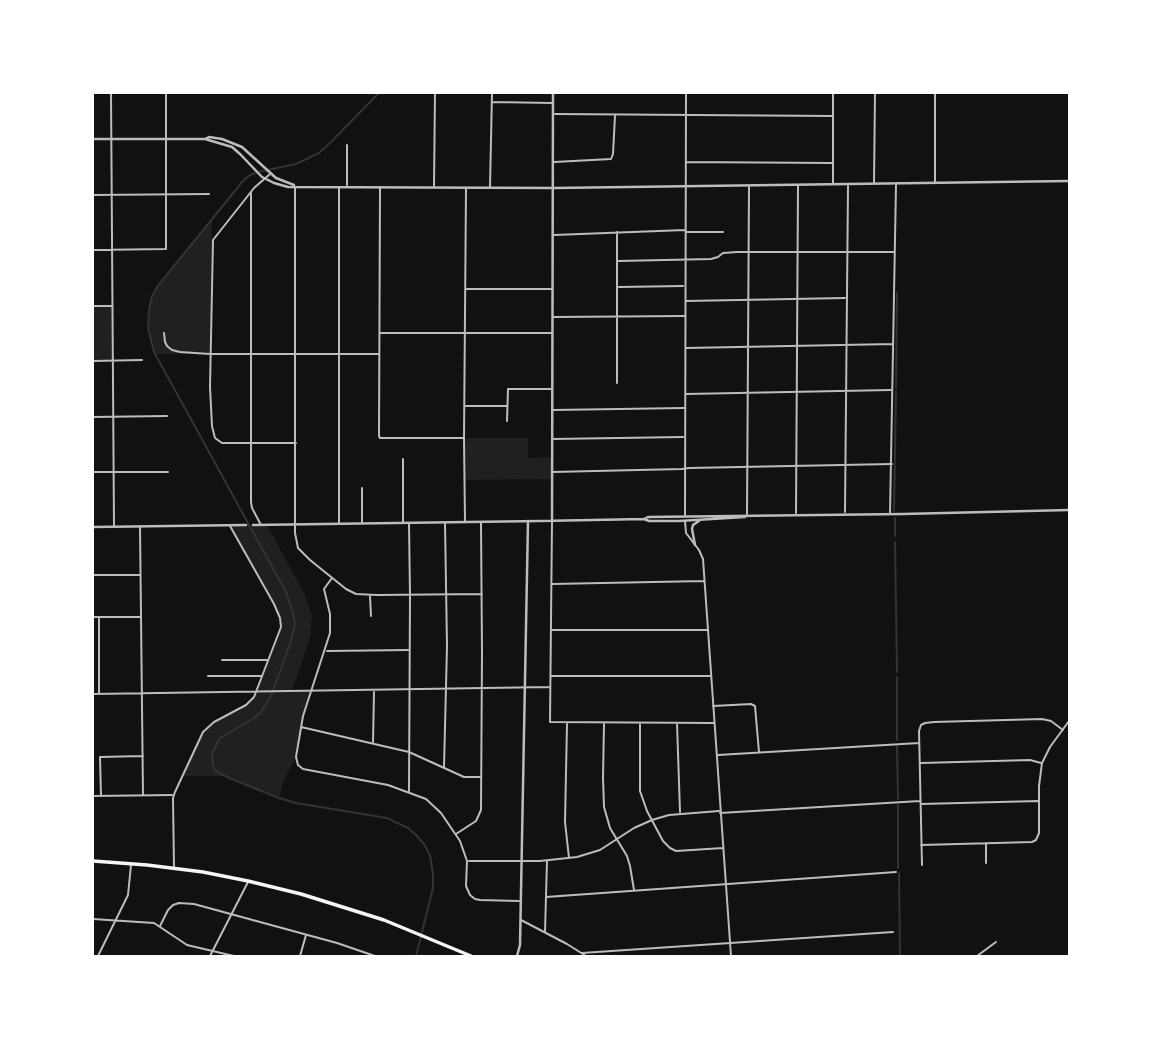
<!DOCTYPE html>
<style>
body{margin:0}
#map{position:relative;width:1162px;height:1049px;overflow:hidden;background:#111;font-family:"Golos Text",sans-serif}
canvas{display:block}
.frame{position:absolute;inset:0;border:94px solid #fff;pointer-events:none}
</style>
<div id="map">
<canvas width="1162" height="1049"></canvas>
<div class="frame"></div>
</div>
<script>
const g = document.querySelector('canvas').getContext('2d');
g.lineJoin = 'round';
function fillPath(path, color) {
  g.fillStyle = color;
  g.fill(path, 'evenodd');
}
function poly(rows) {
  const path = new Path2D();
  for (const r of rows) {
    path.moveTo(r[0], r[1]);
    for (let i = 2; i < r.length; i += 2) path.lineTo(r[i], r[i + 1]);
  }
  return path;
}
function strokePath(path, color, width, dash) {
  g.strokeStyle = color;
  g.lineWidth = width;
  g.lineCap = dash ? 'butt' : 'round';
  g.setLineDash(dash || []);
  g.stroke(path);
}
const green = poly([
 [212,218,210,354,155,354,151,344,148,328,149,310,152,296,170,269],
 [93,306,113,306,113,361,93,361],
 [464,438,528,438,528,458,551,457,551,479,465,480],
 [230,525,267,525,304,593,312,616,310,638,292,691,312,691,303,716,295,759,283,782,279,798,253,789,224,776,182,776,203,732,219,719,246,705,254,697,281,627,280,618,274,604]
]);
const stream = poly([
 [379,93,329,144,319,153,296,164,258,172,250,175,243,181,157,287,152,296,149,310,148,328,154,352,286,592,293,613,295,624,290,644,271,696,261,712,253,719,220,738,214,750,212,755,213,767,216,771,229,778,279,798,296,803,387,818,408,828,416,835,424,844,430,855,433,874,433,888,416,956],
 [896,388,897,293],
 [894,511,896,391],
 [895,518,895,536],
 [895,542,897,672],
 [897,677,897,740],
 [897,746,898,799],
 [898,805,898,868],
 [899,873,900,956]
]);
const minor = poly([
 [111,93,114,526],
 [935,93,935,182],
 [492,102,552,103],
 [555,114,833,116],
 [347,145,347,185],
 [554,162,611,159,613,154,615,116],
 [686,162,833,163],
 [270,174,254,188,213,240,210,387,212,426,215,438,222,443,296,443],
 [833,183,833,93],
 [874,183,875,93],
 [434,186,435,93],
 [295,187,295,533,298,548,310,560,346,589,356,594,377,595,482,594],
 [380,187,379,436,380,438,464,438],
 [490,187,492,93],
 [251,193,251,502,252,508,261,525],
 [93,195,209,194],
 [686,232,723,232],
 [554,235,685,230],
 [93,250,166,249,166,93],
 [618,261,711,259,718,257,723,253,737,252,894,252],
 [619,287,683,286],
 [466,289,552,289],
 [686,301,845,298],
 [93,306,112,306],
 [553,317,684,316],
 [164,333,165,342,167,346,172,350,180,352,210,354,378,354],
 [380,333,552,333],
 [686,348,893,344],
 [93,361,142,360],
 [617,383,617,232],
 [686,394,891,390],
 [466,406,506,406],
 [553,410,684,408],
 [93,417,167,416],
 [507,421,508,389,552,389],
 [553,439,683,437],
 [403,459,403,522],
 [93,472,168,472],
 [552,472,682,469,689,468,892,464],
 [845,512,848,186],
 [796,513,798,186],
 [747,514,749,187],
 [890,514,896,185],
 [685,515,686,93],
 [552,521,550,722,713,723],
 [685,521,686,533,699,550,703,559,731,956],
 [362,522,362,488],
 [465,522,464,438,466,189],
 [339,524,339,187],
 [140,527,143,795],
 [93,575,140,575],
 [332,578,324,589,330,614,330,633,303,716,296,757,298,765,303,769,388,785,426,799,441,813,460,841,467,861,466,886,470,895,475,899,480,900,519,901],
 [552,584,704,581],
 [370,596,371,616],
 [93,617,140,617],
 [99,617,99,693],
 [552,630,707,630],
 [327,651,408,650],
 [222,660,267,660],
 [208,676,262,676],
 [551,676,710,676],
 [93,694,550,687],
 [713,706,751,704,755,706,759,752],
 [677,723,680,812],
 [567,724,565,822,569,858],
 [604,724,603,778,604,807,610,828,627,856,630,866,634,890],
 [640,724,640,791,647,811,663,841,670,848,676,851,723,848],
 [301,727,409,752,464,777,480,777],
 [373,742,374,692],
 [718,755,919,743],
 [921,763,1030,760,1041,763],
 [444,767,447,646,445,523],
 [409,791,410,595,409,524],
 [93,796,172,795],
 [101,796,100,757,143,756],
 [921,804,1038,801],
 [720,813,920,801],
 [456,834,476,821,481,810,482,653,481,523],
 [986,843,986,863],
 [921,845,1032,842,1036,840,1039,833,1039,786,1042,763,1050,747,1069,721],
 [469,861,540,861,577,857,600,850,634,828,652,820,669,815,719,811],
 [922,865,919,731,921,725,925,723,934,722,1042,719,1051,721,1063,730],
 [174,868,173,798,175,792,203,732,214,722,246,705,254,697,281,627,280,618,274,604,230,526],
 [546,897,896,872],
 [93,919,154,923,187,945,234,956],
 [521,920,567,944,586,956],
 [160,926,168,910,173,905,179,903,194,904,337,943,375,956],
 [545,932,547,861],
 [582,953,893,932],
 [98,956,128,895,131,865],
 [210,956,248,882],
 [300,956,306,935],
 [977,956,996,942]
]);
const tertiary = poly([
 [93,139,205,139,209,137,222,139,242,147,276,178,294,185],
 [205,139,232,147,240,154,262,177,274,183,288,187,554,188,1069,181],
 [644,519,649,521,679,521,745,517],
 [552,520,553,93],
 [253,525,540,521,644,519,648,517,903,514,1069,510],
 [93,527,246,525],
 [695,545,692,529,693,525,699,521],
 [517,956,520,945,528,521]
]);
const trunk = poly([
 [93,861,147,865,203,872,248,881,301,894,384,920,471,956]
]);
fillPath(green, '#202020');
strokePath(stream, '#333', 2);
strokePath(minor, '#bcbcbc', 2);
strokePath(tertiary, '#bcbcbc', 2.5);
strokePath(trunk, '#f5f5f5', 3.5);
</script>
